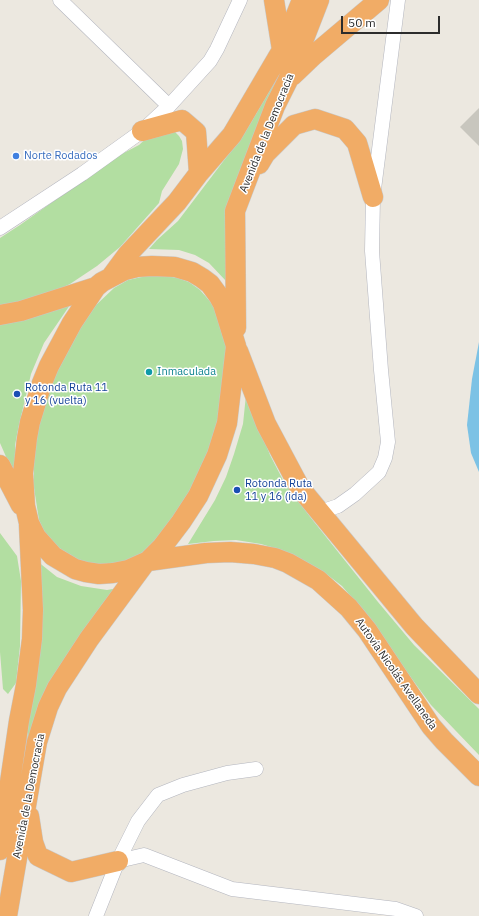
<!DOCTYPE html>
<meta charset="utf-8">
<style>
body{margin:0}
#map{position:relative;width:479px;height:916px;overflow:hidden;background:#ece8e0;font-family:"IBM Plex Sans",sans-serif}
canvas{display:block}
.scale{position:absolute;left:341px;top:16px;width:99px;height:18px;box-sizing:border-box;border:2px solid #2c2c2c;border-top:0;padding-left:5px;font-size:12px;line-height:14px;white-space:nowrap;color:#2c2c2c;-webkit-text-stroke:3px #fff;paint-order:stroke}
</style>
<div id="map">
<canvas width="479" height="916"></canvas>
<div class="scale">50 m</div>
</div>
<script>
const g = document.querySelector('canvas').getContext('2d');
g.lineJoin = 'round';
function fillPath(path, color) {
  g.fillStyle = color;
  g.fill(path, 'evenodd');
}
function poly(rows) {
  const path = new Path2D();
  for (const r of rows) {
    path.moveTo(r[0], r[1]);
    for (let i = 2; i < r.length; i += 2) path.lineTo(r[i], r[i + 1]);
  }
  return path;
}
function strokePath(path, color, width, dash) {
  g.strokeStyle = color;
  g.lineWidth = width;
  g.lineCap = dash ? 'butt' : 'round';
  g.setLineDash(dash || []);
  g.stroke(path);
}
function label(font, color, halo, rows, align = 'center') {
  g.font = font + ' "IBM Plex Sans",sans-serif';
  g.lineWidth = 3;
  g.setLineDash([]);
  g.textBaseline = 'middle';
  g.strokeStyle = halo;
  g.fillStyle = color;
  for (const [text, x, y, turn = 0] of rows) {
    g.save();
    g.translate(x, y);
    g.rotate((+turn || 0) * Math.PI / 180);
    g.textAlign = isNaN(turn) ? turn : align;
    if (halo) g.strokeText(text, 0, 0);
    g.fillText(text, 0, 0);
    g.restore();
  }
}
const green = poly([
 [276,80,264,113,226,281,209,263,195,255,179,250,149,249,157,240,178,221,244,134],
 [175,132,179,136,182,141,183,149,179,164,162,191,159,203,120,247,97,266,70,284,46,296,0,309,0,238,20,225,116,157,139,145,152,133],
 [155,274,178,278,189,282,200,290,215,307,226,346,226,364,224,399,205,466,174,519,149,549,128,563,87,565,49,542,39,520,34,488,34,452,37,432,48,394,66,350,94,307,114,288,128,280],
 [70,305,44,343,31,374,19,425,15,445,15,466,11,468,0,443,0,323],
 [246,395,250,402,270,455,284,482,311,518,378,602,414,645,479,709,479,755,431,705,358,605,342,586,325,573,303,560,281,550,261,544,236,540,214,541,188,544,215,500,226,477,234,454,243,424],
 [0,533,17,556,21,581,20,646,16,683,8,694,3,689,0,652],
 [37,561,57,577,81,586,107,590,118,588,25,763,31,696]
]);
const water = poly([
 [479,342,479,472,471,453,467,425,472,379]
]);
const building = poly([
 [479,108,479,146,460,127]
]);
const minor = poly([
 [60,0,169,106],
 [0,228,82,174,142,131,169,106,210,61,217,49,240,0],
 [320,512,338,506,355,494,379,472,385,458,388,442,381,370,372,251,373,197,398,0],
 [118,861,144,855,232,889,396,909,416,916],
 [96,916,118,861,138,821,158,795,183,785,227,773,256,769]
]);
const highway = poly([
 [274,0,282,50],
 [292,76,314,55,379,0],
 [142,131,182,120,196,132,199,173],
 [259,164,265,154,294,125,315,119,345,129,357,143,373,197],
 [152,266,175,267,192,272,202,278,210,284,218,295,223,304,236,346,227,423,217,455,198,496,181,522,162,547,148,561,128,570,113,573,99,574,86,572,75,569,53,556,36,537,29,523,25,506,23,473,27,438,30,422,42,383,49,366,72,323,96,287,102,282,125,270,137,267,152,266],
 [111,277,128,254,177,202,199,173,232,135,282,50,302,0],
 [0,315,21,311,96,287],
 [236,328,235,211,275,106,288,80,319,0],
 [238,351,266,424,300,488,414,626,479,694],
 [0,465,21,505],
 [148,561,206,553,230,552,254,554,275,558,288,563,318,580,349,608,367,630,431,726,444,741,479,776],
 [29,816,33,842,38,856,71,872,118,861],
 [0,850,19,721,26,685,32,639,33,610,29,525],
 [7,916,37,742,48,707,57,688,89,639,145,563]
]);
const markers = [
 [16,156,4,"#3f7fe0"],
 [149,372,4,"#0f9aa8"],
 [17,394,4,"#1a4fb4"],
 [237,490,4,"#1a4fb4"]
];
const streetNames = [
 ["Avenida de la Democracia",267,133,-68],
 ["Autovía Nicolás Avellaneda",396,674,55],
 ["Avenida de la Democracia",29,796,-79]
];
const shopNames = [
 ["Norte Rodados",24,156]
];
const cultureNames = [
 ["Inmaculada",157,372]
];
const transitNames = [
 ["Rotonda Ruta 11",25,388],
 ["y 16 (vuelta)",25,401],
 ["Rotonda Ruta",245,484],
 ["11 y 16 (ida)",245,497]
];
fillPath(green, '#b2dea1');
fillPath(water, '#7cc2e5');
fillPath(building, '#c8c6be');
strokePath(minor, '#b3b5be', 15);
strokePath(highway, '#c8c8c8', 21);
strokePath(minor, '#fff', 14);
strokePath(highway, '#f1ac66', 20);
for (const [x, y, r, color] of markers) {
  const dot = new Path2D();
  dot.arc(x, y, r, 0, 2 * Math.PI);
  g.fillStyle = color;
  g.fill(dot);
  strokePath(dot, '#fff', 1.5);
}
label('11px', '#2c2c2c', '#fff', streetNames);
label('11px', '#366cbe', '#fff', shopNames, 'left');
label('11px', '#0d838f', '#fff', cultureNames, 'left');
label('11px', '#164399', '#fff', transitNames, 'left');
</script>
